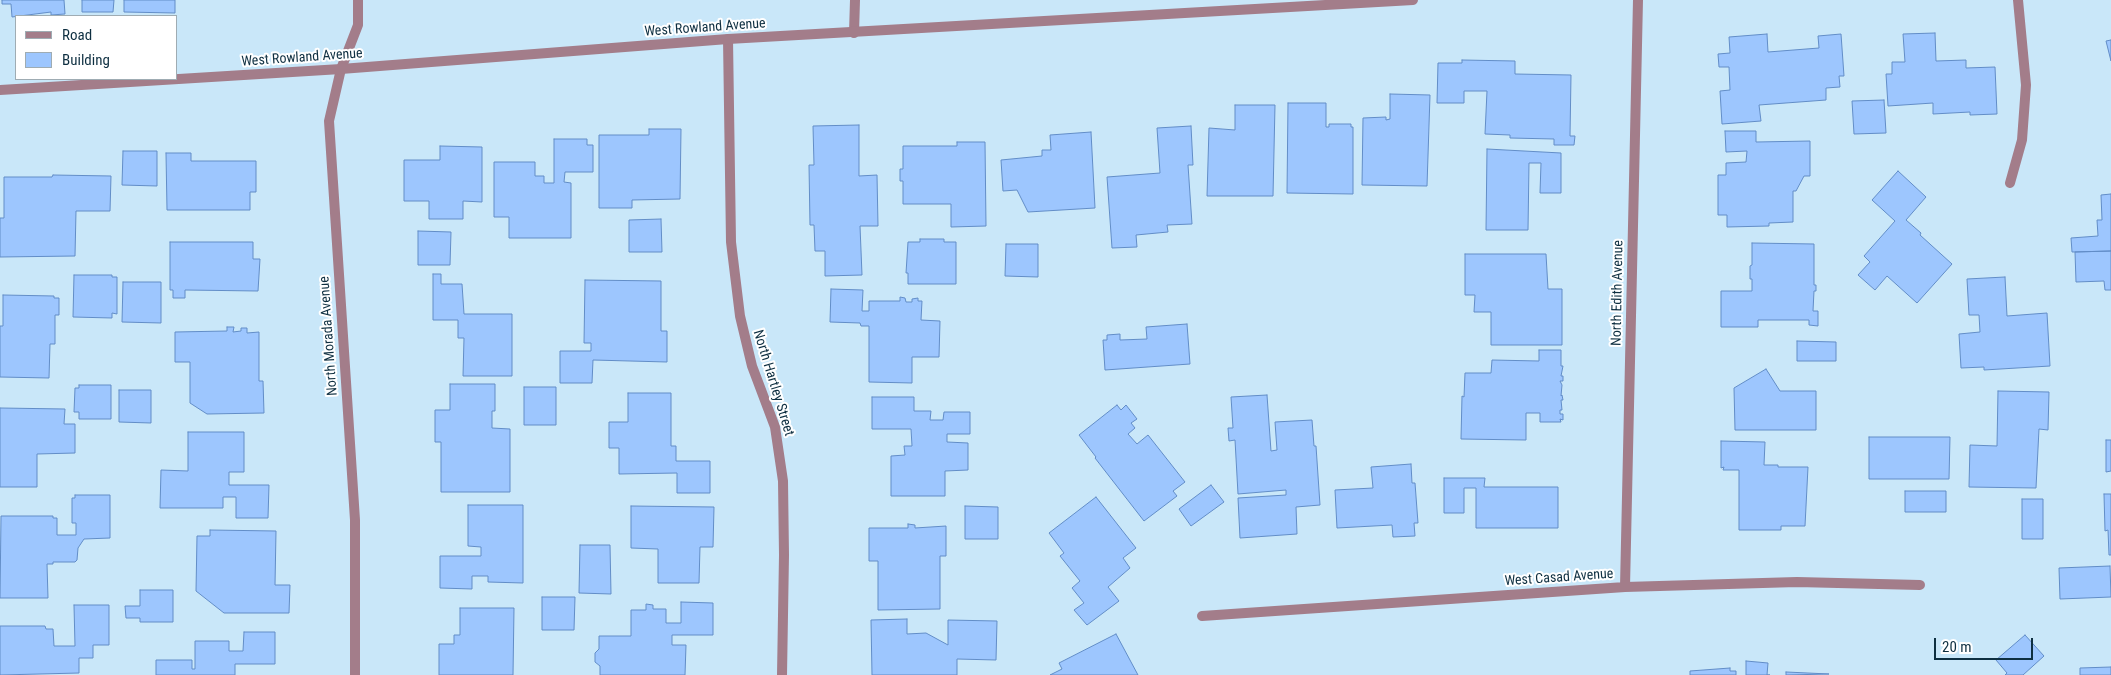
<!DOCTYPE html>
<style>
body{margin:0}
#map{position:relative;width:2111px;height:675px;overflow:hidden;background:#c9e7f9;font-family:"Roboto Condensed",sans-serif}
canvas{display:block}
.legend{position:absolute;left:15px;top:15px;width:162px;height:65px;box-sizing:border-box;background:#fff;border:1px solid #9facb3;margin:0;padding:6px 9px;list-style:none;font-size:15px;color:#0e2f41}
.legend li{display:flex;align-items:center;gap:10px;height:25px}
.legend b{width:25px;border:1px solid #9facb3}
.scale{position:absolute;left:1934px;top:638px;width:99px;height:22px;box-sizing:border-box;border:2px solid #0e2f41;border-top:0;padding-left:6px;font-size:15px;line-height:18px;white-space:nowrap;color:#0e2f41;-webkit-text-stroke:4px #fff;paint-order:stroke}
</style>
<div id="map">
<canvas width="2111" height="675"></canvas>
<ul class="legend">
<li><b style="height:6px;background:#a37d8a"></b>Road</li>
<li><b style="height:14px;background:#9dc6fe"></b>Building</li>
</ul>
<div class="scale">20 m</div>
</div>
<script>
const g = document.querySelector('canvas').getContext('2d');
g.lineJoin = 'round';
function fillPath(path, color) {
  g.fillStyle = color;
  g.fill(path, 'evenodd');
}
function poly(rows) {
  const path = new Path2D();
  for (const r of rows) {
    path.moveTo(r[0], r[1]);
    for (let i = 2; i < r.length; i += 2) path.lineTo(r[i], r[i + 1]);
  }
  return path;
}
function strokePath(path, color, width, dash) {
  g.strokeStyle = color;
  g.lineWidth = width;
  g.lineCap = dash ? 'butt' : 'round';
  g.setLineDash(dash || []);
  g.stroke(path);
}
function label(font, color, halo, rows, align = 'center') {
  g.font = font + ' "Roboto Condensed",sans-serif';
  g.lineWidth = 4;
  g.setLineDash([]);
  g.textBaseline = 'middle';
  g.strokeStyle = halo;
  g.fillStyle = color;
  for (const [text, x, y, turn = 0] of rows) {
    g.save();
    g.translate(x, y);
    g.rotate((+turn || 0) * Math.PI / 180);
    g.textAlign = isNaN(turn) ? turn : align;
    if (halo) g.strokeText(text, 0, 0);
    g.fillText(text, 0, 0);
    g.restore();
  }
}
const building = poly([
 [2,0,64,0,65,14,51,15,51,12,12,17,11,4,2,4,2,0],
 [82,0,114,0,113,12,82,12,82,0],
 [124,0,175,0,175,13,124,12,124,0],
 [1935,33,1936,61,1966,60,1966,68,1995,67,1997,114,1970,115,1970,112,1933,114,1933,103,1888,106,1886,74,1892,74,1892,62,1905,62,1903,34,1935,33],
 [1767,34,1768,52,1819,48,1818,36,1841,34,1844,76,1839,76,1840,87,1826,88,1826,100,1759,105,1761,121,1722,124,1720,91,1730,90,1729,67,1719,67,1718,54,1730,53,1729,37,1767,34],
 [2111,40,2111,61,2106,41,2111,40],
 [1462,60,1515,61,1515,74,1571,75,1570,136,1575,136,1574,145,1554,145,1554,139,1510,138,1510,135,1485,134,1487,91,1464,91,1464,103,1437,103,1438,63,1462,63,1462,60],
 [1390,94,1430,95,1427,186,1362,185,1363,118,1386,117,1386,120,1390,119,1390,94],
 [1884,100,1886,133,1854,134,1852,101,1884,100],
 [1288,103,1326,103,1326,127,1329,127,1329,124,1351,124,1351,127,1353,127,1353,194,1287,193,1288,103],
 [1235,105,1275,105,1273,196,1207,196,1209,128,1235,130,1235,105],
 [859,125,859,176,877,175,878,226,860,226,862,275,825,276,825,251,815,251,814,225,810,225,809,165,814,165,813,126,859,125],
 [1191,126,1193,165,1188,165,1192,224,1167,225,1168,232,1136,235,1137,247,1112,248,1107,177,1160,173,1157,128,1191,126],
 [649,129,681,129,680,199,632,200,632,208,599,208,599,135,649,135,649,129],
 [1725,131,1756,131,1756,142,1810,141,1810,176,1804,176,1796,191,1793,191,1793,222,1769,223,1769,226,1727,227,1727,215,1718,215,1718,175,1726,175,1726,163,1746,162,1747,151,1726,152,1725,131],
 [1091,132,1095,208,1028,212,1017,190,1003,191,1001,160,1042,156,1042,150,1051,150,1050,135,1091,132],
 [554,139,587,139,587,145,593,145,593,172,565,172,564,182,571,183,571,238,509,238,509,217,494,217,494,162,535,162,535,176,544,176,544,183,554,183,554,139],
 [957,142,985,142,986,226,951,227,951,204,903,204,903,181,900,181,900,169,903,169,903,146,957,146,957,142],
 [440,146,482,147,482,202,463,201,463,219,429,219,429,201,404,201,404,160,440,160,440,146],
 [1487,149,1561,153,1561,193,1540,193,1541,163,1529,163,1528,230,1486,230,1487,149],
 [123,151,157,151,157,186,122,185,123,151],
 [166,153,191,153,191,161,256,161,256,192,250,192,250,210,167,210,166,153],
 [1898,171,1926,197,1906,220,1921,233,1920,235,1952,264,1917,303,1887,276,1875,290,1858,275,1870,262,1864,256,1895,221,1872,200,1898,171],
 [53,175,111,176,110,211,76,211,75,256,0,257,0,218,4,218,4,177,52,177,53,175],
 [2111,194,2111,251,2072,252,2071,238,2098,236,2097,220,2102,220,2101,195,2111,194],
 [661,219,662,252,629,252,629,220,661,219],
 [418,231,451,232,450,265,418,265,418,231],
 [920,239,944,239,944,242,956,242,956,284,908,284,908,273,906,273,908,242,920,242,920,239],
 [170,242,253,242,253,259,260,259,258,291,185,290,185,298,173,298,173,290,170,290,170,242],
 [1752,243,1814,244,1814,285,1816,285,1816,291,1814,291,1813,311,1818,311,1818,326,1809,325,1809,320,1758,320,1758,327,1721,327,1721,291,1752,291,1752,279,1750,279,1750,266,1752,265,1752,243],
 [1006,244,1038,244,1038,277,1005,276,1006,244],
 [2111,251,2111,290,2105,290,2104,281,2076,282,2075,252,2111,251],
 [1465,254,1546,254,1548,289,1562,289,1562,345,1491,345,1491,312,1474,312,1475,295,1465,295,1465,254],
 [433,274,441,274,441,284,462,284,464,314,512,314,512,376,463,376,464,338,458,338,458,320,433,320,433,274],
 [74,275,112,275,112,277,117,277,117,314,112,313,112,318,73,317,74,275],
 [2005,277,2007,316,2047,313,2050,366,1984,370,1984,367,1961,368,1959,334,1980,332,1979,315,1969,315,1967,279,2005,277],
 [585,280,661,281,661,331,667,331,667,362,593,360,592,383,560,383,560,351,591,351,591,343,584,343,585,280],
 [123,282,161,282,161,323,122,322,123,282],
 [831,289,863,290,862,311,869,311,869,301,900,301,900,297,905,298,906,302,912,302,912,299,918,298,918,301,922,301,921,320,940,321,939,357,912,357,912,383,869,382,869,326,861,326,860,323,830,322,831,289],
 [3,295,54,296,54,298,59,298,59,315,55,315,55,344,50,344,49,378,0,377,0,326,3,326,3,295],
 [1187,324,1190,364,1105,370,1103,340,1107,340,1107,335,1120,334,1120,340,1147,339,1146,327,1187,324],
 [227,327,234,327,233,332,241,331,241,328,247,328,247,333,259,332,259,381,263,381,264,413,207,414,190,403,190,362,175,362,175,332,227,331,227,327],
 [1797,341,1836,342,1836,361,1797,361,1797,341],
 [1539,350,1561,350,1561,366,1563,366,1561,376,1563,376,1563,381,1560,381,1562,385,1561,396,1562,395,1563,400,1561,400,1562,410,1560,410,1560,414,1563,414,1563,420,1560,419,1561,422,1540,422,1540,413,1526,413,1526,440,1461,439,1462,396,1464,397,1465,373,1491,373,1492,360,1539,361,1539,350],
 [1766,369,1780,391,1816,391,1816,430,1735,430,1734,388,1766,369],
 [450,384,495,384,495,411,492,411,492,428,510,429,510,492,441,492,441,442,435,442,435,410,450,410,450,384],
 [79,385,111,385,111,419,79,419,79,412,74,412,75,388,79,388,79,385],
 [524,387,556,387,556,425,524,425,524,387],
 [119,390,151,390,151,423,119,422,119,390],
 [1998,391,2049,392,2048,430,2039,429,2036,488,1969,487,1970,445,1997,446,1998,391],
 [628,393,671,393,671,446,676,446,676,461,710,461,710,493,677,493,677,473,619,474,619,448,609,448,609,422,628,422,628,393],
 [1267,395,1271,451,1277,450,1275,422,1312,420,1314,446,1316,446,1320,505,1296,507,1297,534,1240,538,1238,498,1286,495,1286,490,1238,494,1235,440,1229,441,1228,428,1233,428,1231,397,1267,395],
 [872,397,914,397,914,411,931,411,930,420,943,420,944,412,970,412,970,434,947,434,947,442,968,443,968,470,945,471,945,496,891,496,891,456,905,455,904,446,912,446,911,429,872,429,872,397],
 [1117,405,1121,410,1126,405,1137,419,1131,423,1135,428,1128,434,1137,444,1148,435,1185,482,1173,491,1177,496,1144,521,1095,458,1096,457,1079,435,1117,405],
 [0,408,65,409,64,424,75,424,75,453,37,454,37,487,0,487,0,408],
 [188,432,244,432,244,472,229,472,229,485,269,485,268,518,236,518,236,497,223,497,223,508,160,508,161,470,188,471,188,432],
 [1869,437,1950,437,1949,479,1869,479,1869,437],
 [2106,440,2111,440,2111,471,2106,472,2106,440],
 [1721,441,1765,442,1764,465,1778,465,1778,467,1808,467,1805,526,1781,526,1781,530,1739,530,1739,470,1723,470,1724,467,1721,468,1721,441],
 [1411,464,1412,483,1415,483,1418,523,1414,523,1415,536,1393,537,1392,525,1337,528,1335,490,1373,488,1371,467,1411,464],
 [1444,478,1485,478,1484,487,1558,487,1558,528,1476,528,1476,488,1464,488,1464,513,1444,513,1444,478],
 [1211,485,1224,502,1191,526,1179,509,1211,485],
 [1905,491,1946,491,1946,512,1905,512,1905,491],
 [2104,494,2111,494,2111,555,2109,555,2108,530,2105,531,2104,494],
 [75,495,110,495,110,538,84,539,78,548,77,560,75,562,53,562,53,564,47,564,48,598,0,598,1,516,53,516,53,518,57,518,57,535,76,535,76,523,72,523,72,498,75,498,75,495],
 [1096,497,1136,548,1123,558,1130,568,1108,587,1119,601,1087,625,1074,610,1084,603,1072,588,1080,581,1060,556,1064,553,1049,533,1096,497],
 [2022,499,2043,499,2043,539,2022,539,2022,499],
 [468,505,523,505,523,583,488,582,488,576,472,576,472,589,440,588,440,556,481,556,481,547,468,546,468,505],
 [631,506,714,507,713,547,700,547,699,583,658,583,658,549,631,548,631,506],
 [965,506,998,507,998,539,965,539,965,506],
 [908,524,915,525,915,528,946,526,946,556,940,556,940,609,878,610,878,561,869,561,869,528,908,528,908,524],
 [210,530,276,531,275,585,290,585,289,613,224,613,196,591,197,536,210,536,210,530],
 [580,545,610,545,611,594,579,593,580,545],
 [2110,566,2111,597,2060,599,2059,568,2110,566],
 [140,590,173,590,173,622,140,622,140,618,126,618,125,606,140,606,140,590],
 [542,597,575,597,574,630,542,630,542,597],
 [681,602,713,603,713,635,672,635,672,645,686,645,685,675,600,675,600,666,595,662,595,653,599,649,599,636,631,636,631,610,646,610,646,604,653,605,653,609,666,609,666,623,681,623,681,602],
 [74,605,109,605,109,645,93,645,93,658,79,658,79,673,0,675,0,626,45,626,46,629,53,629,54,646,75,646,74,605],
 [460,608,514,608,513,675,439,675,439,644,454,644,454,635,460,635,460,608],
 [907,619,907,634,926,633,948,645,948,620,997,621,996,660,957,659,957,675,872,675,871,620,907,619],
 [244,632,275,632,275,664,235,664,235,675,156,675,156,660,192,660,192,669,195,669,195,641,229,641,229,651,243,651,244,632],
 [1116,634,1138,675,1050,675,1062,669,1059,663,1116,634],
 [2025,635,2044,656,2023,675,2005,675,2007,673,1996,660,2025,635],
 [1746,661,1768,663,1767,675,1770,675,1746,675,1746,661],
 [2111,667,2111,675,2080,675,2080,668,2111,667],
 [1730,668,1730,671,1736,671,1736,675,1690,675,1690,671,1730,668],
 [1786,672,1829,674,1786,675,1786,672]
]);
const minor = poly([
 [854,33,855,0],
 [728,39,731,242,740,316,752,366,775,427,783,481,784,555,782,675],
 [2010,183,2022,140,2026,85,2018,0],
 [1625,587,1638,0],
 [1202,616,1625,587,1797,582,1920,585],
 [355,675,355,520,329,121,341,69,358,25,358,0]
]);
const tertiary = poly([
 [0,90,341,69,728,39,1413,0]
]);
const streetNames = [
 ["West Rowland Avenue",705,28,-4],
 ["West Rowland Avenue",302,58,-4],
 ["North Edith Avenue",1618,293,-89],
 ["North Morada Avenue",329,336,-94],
 ["North Hartley Street",773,383,73],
 ["West Casad Avenue",1559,578,-4]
];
fillPath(building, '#9dc6fe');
strokePath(building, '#628dc7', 1);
strokePath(minor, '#a37d8a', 10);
strokePath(tertiary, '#a37d8a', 10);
label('14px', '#0e2f41', '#fff', streetNames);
</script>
